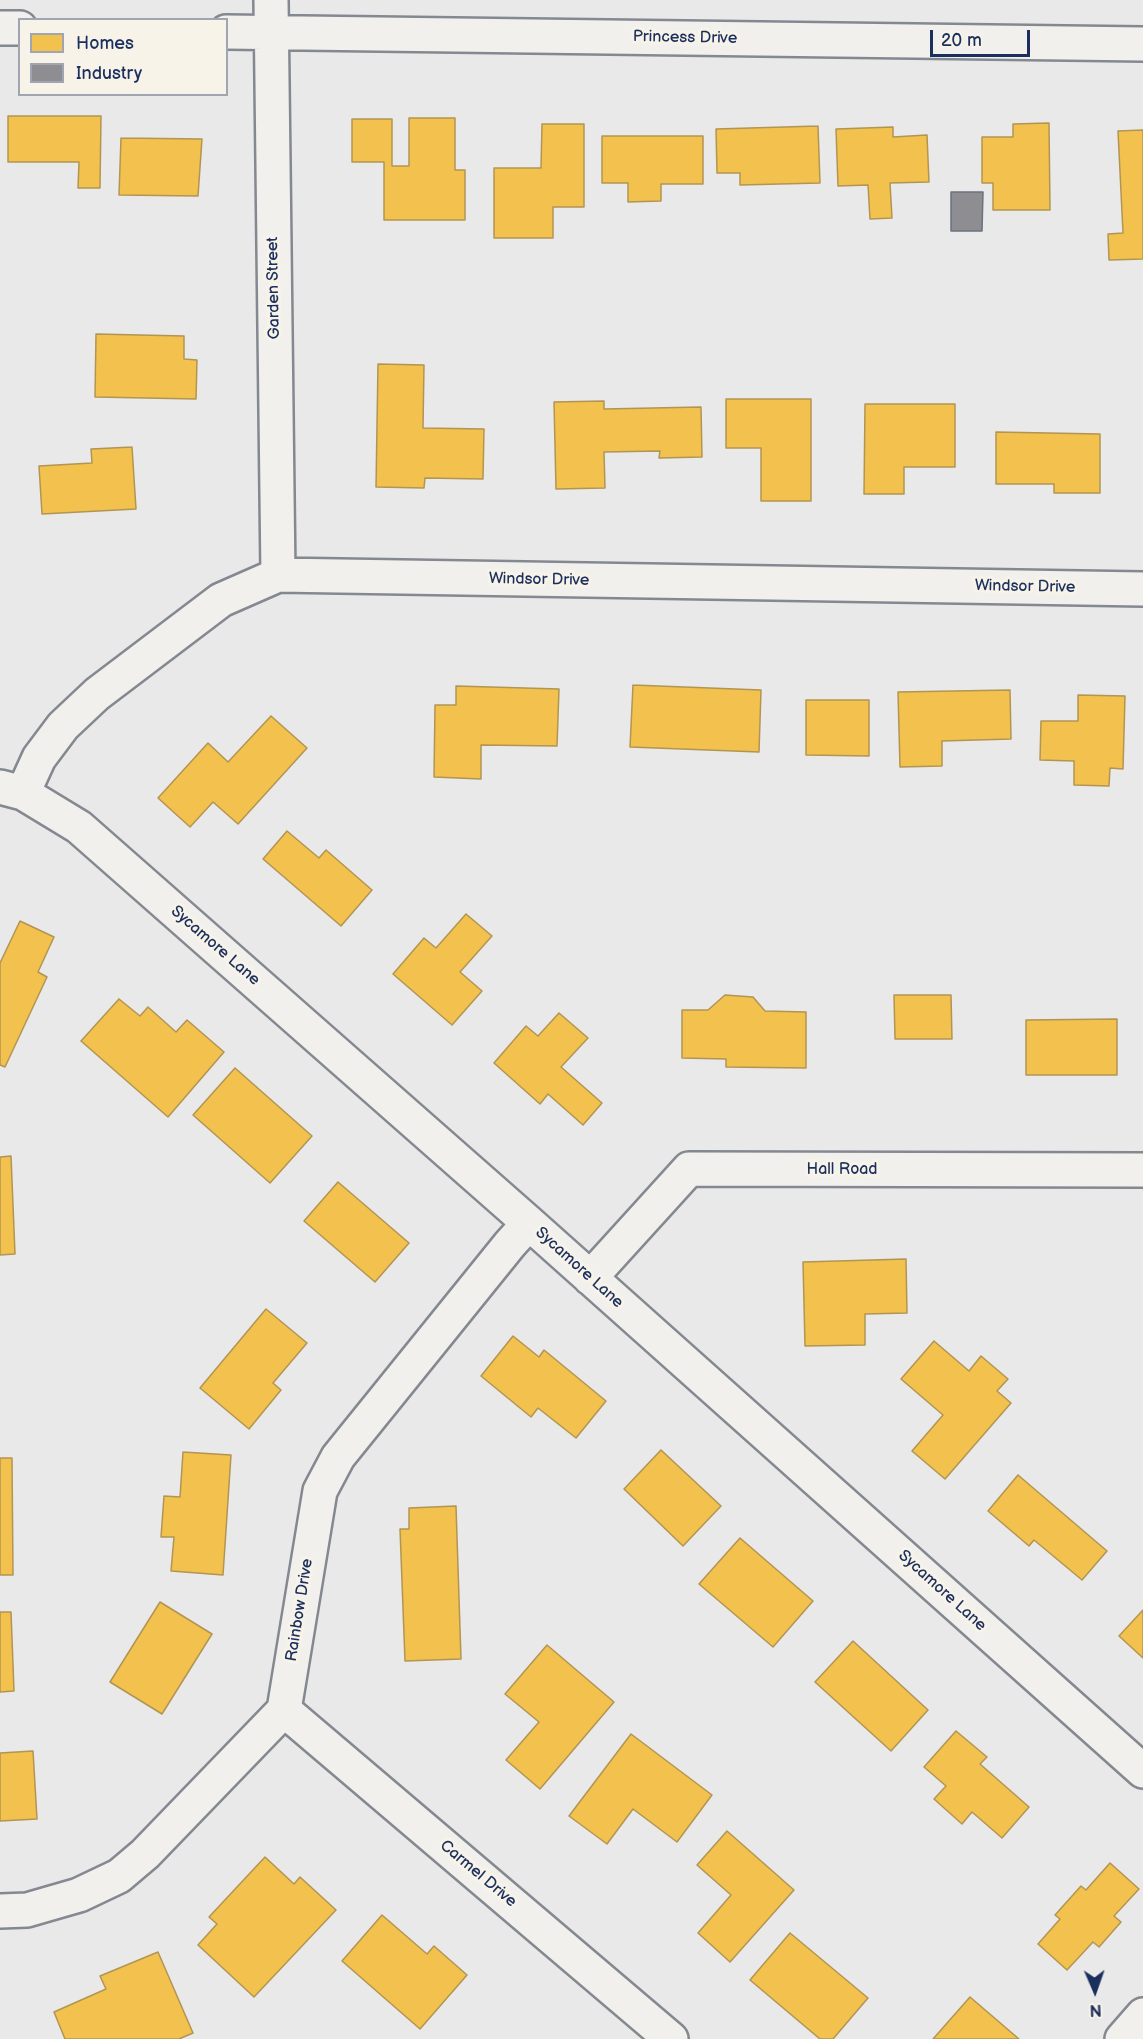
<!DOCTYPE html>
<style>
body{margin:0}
#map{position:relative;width:1143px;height:2039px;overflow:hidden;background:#e9e9e9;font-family:"Balsamiq Sans",sans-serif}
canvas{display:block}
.legend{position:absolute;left:18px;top:18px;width:210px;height:78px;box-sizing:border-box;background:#f7f3e8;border:2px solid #9fa5b1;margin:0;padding:8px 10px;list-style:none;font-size:18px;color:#1b2f5e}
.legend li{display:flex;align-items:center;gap:12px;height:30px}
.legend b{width:30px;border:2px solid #9fa5b1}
.north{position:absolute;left:1065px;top:1961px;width:60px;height:60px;-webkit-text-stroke:4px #f7f3e8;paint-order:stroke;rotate:178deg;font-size:16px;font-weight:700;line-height:24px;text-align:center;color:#1b2f5e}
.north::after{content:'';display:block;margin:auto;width:21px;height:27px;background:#1b2f5e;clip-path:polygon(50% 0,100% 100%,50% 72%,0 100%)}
.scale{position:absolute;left:930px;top:30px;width:100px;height:27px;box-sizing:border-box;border:3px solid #1b2f5e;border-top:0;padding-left:8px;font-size:18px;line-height:21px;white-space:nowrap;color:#1b2f5e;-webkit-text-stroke:4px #f7f3e8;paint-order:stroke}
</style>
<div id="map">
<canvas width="1143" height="2039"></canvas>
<ul class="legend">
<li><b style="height:16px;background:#f2c14e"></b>Homes</li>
<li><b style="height:16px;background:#8d8d92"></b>Industry</li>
</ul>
<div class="north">N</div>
<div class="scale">20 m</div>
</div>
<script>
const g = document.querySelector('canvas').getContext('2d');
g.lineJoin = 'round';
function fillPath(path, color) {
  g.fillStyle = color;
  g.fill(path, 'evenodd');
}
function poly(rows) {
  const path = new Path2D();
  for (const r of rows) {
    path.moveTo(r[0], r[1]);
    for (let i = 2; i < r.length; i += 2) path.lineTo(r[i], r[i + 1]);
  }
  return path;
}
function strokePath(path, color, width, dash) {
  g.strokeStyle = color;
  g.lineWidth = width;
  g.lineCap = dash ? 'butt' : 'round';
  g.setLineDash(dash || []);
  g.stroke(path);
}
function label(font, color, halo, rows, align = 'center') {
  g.font = font + ' "Balsamiq Sans",sans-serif';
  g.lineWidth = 6;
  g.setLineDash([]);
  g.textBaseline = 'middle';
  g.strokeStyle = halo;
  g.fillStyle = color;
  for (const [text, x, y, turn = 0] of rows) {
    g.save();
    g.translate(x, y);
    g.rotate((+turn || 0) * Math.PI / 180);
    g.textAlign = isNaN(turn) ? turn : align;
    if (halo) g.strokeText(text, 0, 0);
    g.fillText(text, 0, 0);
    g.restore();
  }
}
const homes = poly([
 [8,116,101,116,100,188,78,188,79,162,8,162,8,116],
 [409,118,455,118,455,170,465,170,465,220,384,220,384,162,352,162,352,119,392,119,392,166,409,166,409,118],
 [1049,123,1050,210,993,210,993,183,982,183,982,137,1013,137,1013,124,1049,123],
 [542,124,584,124,584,207,553,207,553,238,494,238,494,168,541,168,542,124],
 [818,126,820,183,740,185,740,173,717,173,716,129,818,126],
 [893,127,893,137,927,135,929,182,890,183,892,218,870,219,868,185,838,186,836,129,893,127],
 [1143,130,1143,259,1109,260,1108,234,1123,233,1118,131,1143,130],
 [602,136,703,136,703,184,661,184,661,201,628,202,628,183,602,183,602,136],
 [121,138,202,139,198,196,119,195,121,138],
 [96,334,184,336,184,359,197,360,196,399,95,397,96,334],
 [378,364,424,365,423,428,484,429,483,479,425,478,424,488,376,487,378,364],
 [726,399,811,399,811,501,761,501,761,448,726,448,726,399],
 [604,401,604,409,701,407,702,457,659,458,660,451,604,452,605,488,556,489,554,402,604,401],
 [865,404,955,404,955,467,904,467,904,494,864,494,865,404],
 [996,432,1100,434,1100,493,1054,493,1054,484,996,484,996,432],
 [132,447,136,509,42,514,39,466,92,463,91,449,132,447],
 [633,685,761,690,759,752,630,747,633,685],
 [456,686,559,689,557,746,481,745,481,779,434,777,435,705,456,705,456,686],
 [1010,690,1011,739,942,741,942,766,900,767,898,692,1010,690],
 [1078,695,1125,696,1123,769,1110,768,1109,786,1074,785,1074,761,1040,760,1041,721,1078,721,1078,695],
 [806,700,869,700,869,756,806,755,806,700],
 [271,716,307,748,238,824,213,802,190,827,158,798,208,743,228,762,271,716],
 [287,831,319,858,326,850,372,890,341,926,263,859,287,831],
 [466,914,492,936,460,972,482,991,452,1025,393,974,424,938,436,948,466,914],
 [20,921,54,937,38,972,47,977,5,1067,0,1065,0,963,20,921],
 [725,995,753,997,765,1011,806,1012,806,1068,726,1067,726,1059,682,1058,682,1010,708,1010,725,995],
 [894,995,951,995,952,1039,895,1039,894,995],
 [119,999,140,1016,148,1007,176,1032,187,1020,224,1052,168,1117,81,1041,119,999],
 [559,1013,588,1038,561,1067,602,1103,583,1125,548,1094,540,1104,494,1063,526,1026,538,1036,559,1013],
 [1117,1019,1117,1075,1026,1075,1026,1020,1117,1019],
 [235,1068,312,1136,270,1183,193,1115,235,1068],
 [11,1156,15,1254,0,1255,0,1157,11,1156],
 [338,1182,409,1243,375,1282,304,1221,338,1182],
 [906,1259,907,1313,865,1314,865,1345,805,1346,803,1262,906,1259],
 [266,1309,307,1343,273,1383,281,1390,249,1429,200,1388,266,1309],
 [513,1336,539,1357,544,1350,606,1401,576,1438,538,1408,531,1417,481,1376,513,1336],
 [934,1341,969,1371,981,1356,1008,1379,997,1391,1011,1403,945,1479,912,1451,943,1415,901,1379,934,1341],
 [661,1450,721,1506,683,1546,624,1489,661,1450],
 [183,1452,231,1455,223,1575,171,1571,174,1537,161,1537,164,1496,180,1497,183,1452],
 [0,1458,12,1458,13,1575,0,1575,0,1458],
 [1018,1475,1107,1551,1082,1580,1034,1540,1029,1546,988,1511,1018,1475],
 [456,1506,461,1659,405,1661,400,1529,409,1529,409,1508,456,1506],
 [740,1538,813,1601,773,1647,699,1584,740,1538],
 [160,1602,212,1634,162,1714,110,1682,160,1602],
 [1143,1610,1143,1658,1119,1636,1143,1610],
 [0,1612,11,1612,14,1691,0,1692,0,1612],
 [853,1641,928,1710,891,1751,815,1682,853,1641],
 [547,1645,614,1702,540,1789,506,1760,539,1722,505,1694,547,1645],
 [956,1731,987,1757,980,1764,1029,1807,1002,1838,972,1812,962,1824,934,1799,946,1786,924,1767,956,1731],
 [631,1734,712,1795,677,1842,633,1809,607,1844,569,1816,631,1734],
 [33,1751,37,1819,0,1821,0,1753,33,1751],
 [727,1831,794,1890,730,1962,698,1933,731,1895,697,1865,727,1831],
 [265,1857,294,1884,300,1877,336,1910,254,1997,198,1945,217,1924,209,1917,265,1857],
 [1110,1863,1139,1889,1114,1916,1121,1922,1099,1947,1093,1942,1067,1970,1038,1944,1060,1919,1055,1915,1081,1886,1086,1890,1110,1863],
 [382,1915,427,1954,434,1946,467,1975,420,2029,342,1961,382,1915],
 [790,1933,868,1998,833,2039,820,2039,750,1980,790,1933],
 [158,1952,193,2033,179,2039,65,2039,54,2012,106,1989,100,1976,158,1952],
 [970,1997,1019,2039,933,2039,970,1997]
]);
const industry = poly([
 [951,192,983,192,982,231,951,231,951,192]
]);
const minor = poly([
 [271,0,278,575],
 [0,28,20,28],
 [226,32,1143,44],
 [0,787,23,793,79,827,529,1223,1143,1771],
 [23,793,39,758,63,726,97,694,221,600,278,575,1143,589],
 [590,1278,689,1169,1143,1170],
 [284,1710,671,2039],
 [0,1911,27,1910,79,1895,119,1876,145,1854,284,1710,320,1491,338,1457,510,1244,529,1223],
 [1122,2039,1143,2015]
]);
const streetNames = [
 ["Princess Drive",685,38,1],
 ["Garden Street",274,288,-91],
 ["Windsor Drive",539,580,1],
 ["Windsor Drive",1025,587,1],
 ["Sycamore Lane",215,946,41],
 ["Hall Road",842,1170],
 ["Sycamore Lane",579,1268,42],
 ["Sycamore Lane",942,1591,42],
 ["Rainbow Drive",300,1610,-81],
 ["Carmel Drive",478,1874,40]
];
fillPath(homes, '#f2c14e');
strokePath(homes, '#b29553', 1.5);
fillPath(industry, '#8d8d92');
strokePath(industry, '#6b7182', 1.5);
strokePath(minor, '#848890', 38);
strokePath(minor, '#f1f0ec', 33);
label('16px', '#1b2f5e', '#f7f3e8', streetNames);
</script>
